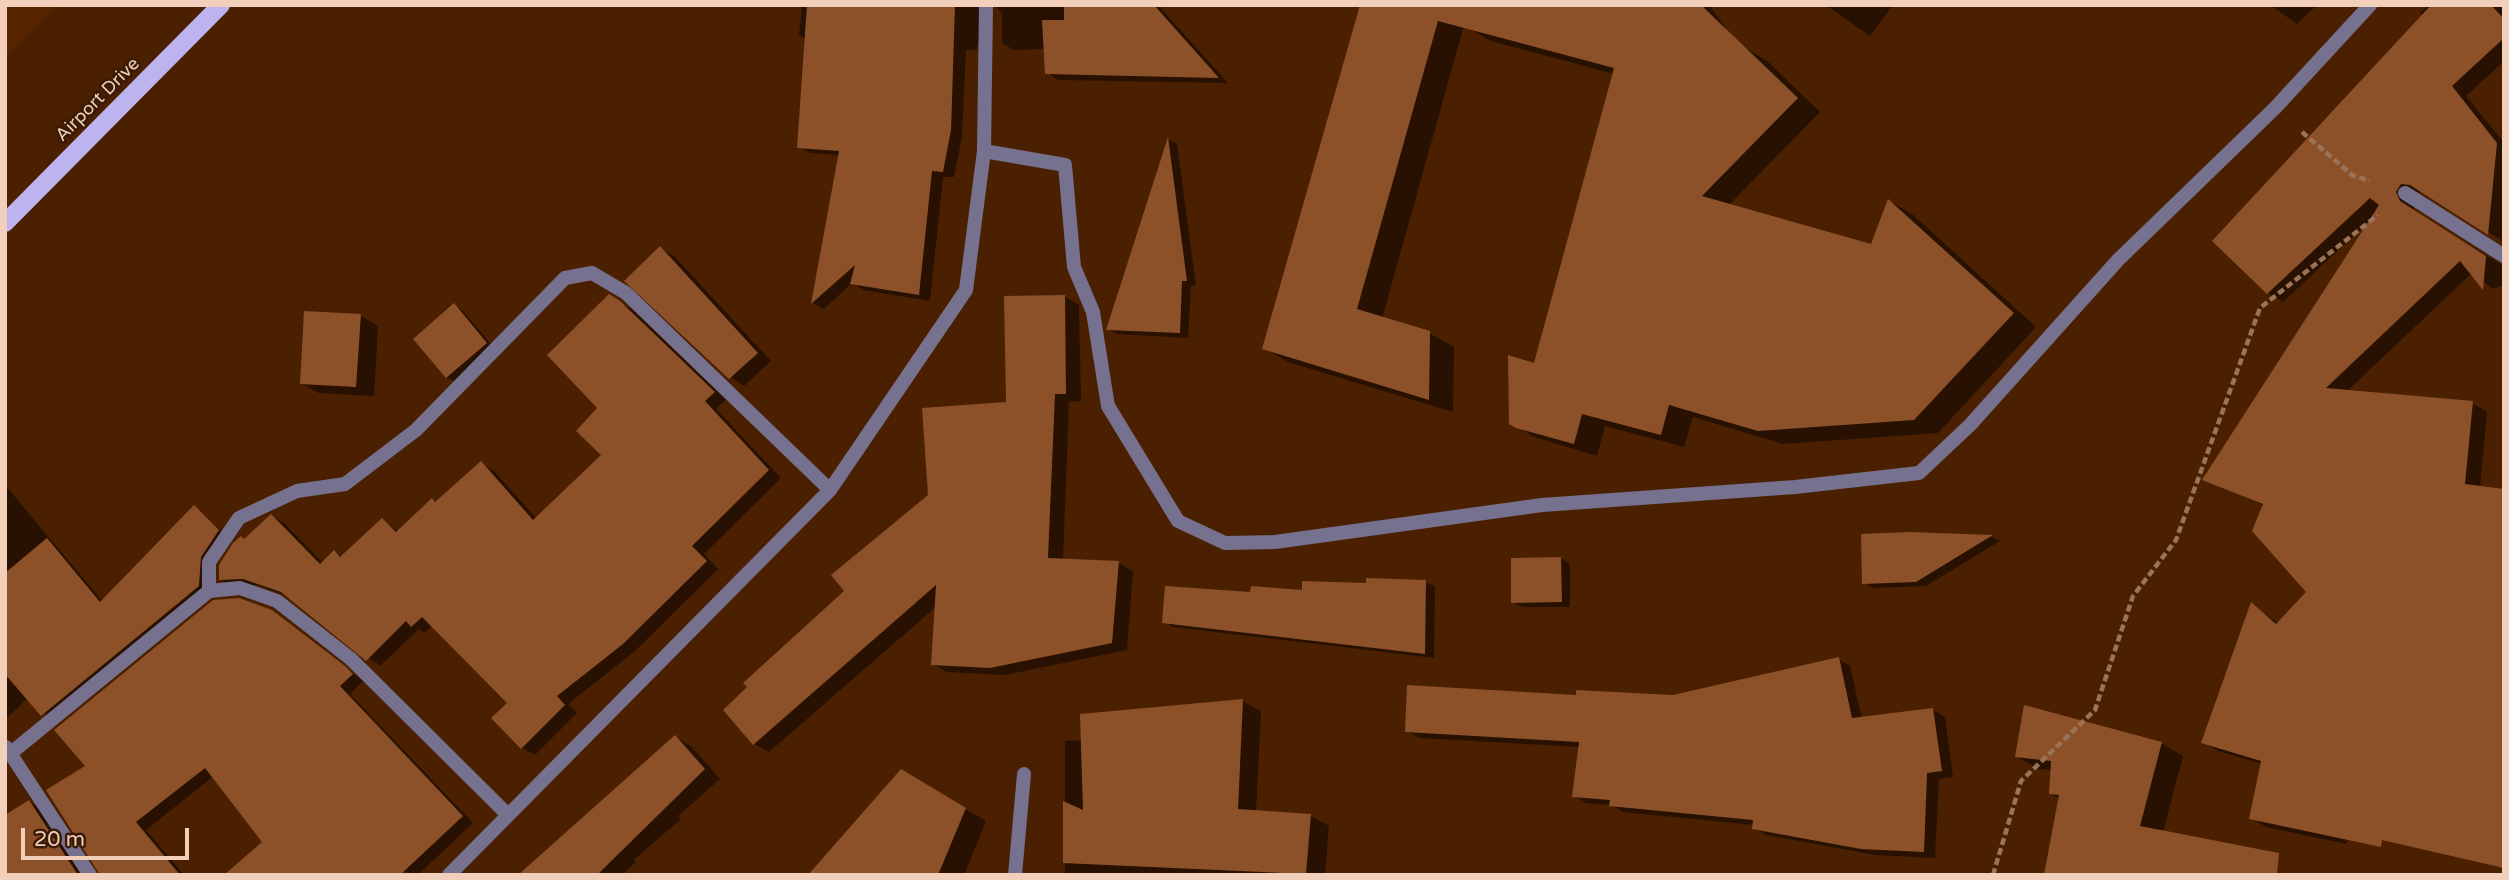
<!DOCTYPE html>
<style>
body{margin:0}
#map{position:relative;width:2509px;height:880px;overflow:hidden;background:#4b2000;font-family:"Varela Round",sans-serif}
canvas{display:block}
.frame{position:absolute;inset:0;border:7px solid #f2cfba;pointer-events:none}
.scale{position:absolute;left:21px;top:828px;width:168px;height:32px;box-sizing:border-box;border:4px solid #f2cfba;border-top:0;padding-left:9px;font-size:21px;line-height:24px;white-space:nowrap;color:#f2cfba;-webkit-text-stroke:5px #3a1b06;paint-order:stroke}
</style>
<div id="map">
<canvas width="2509" height="880"></canvas>
<div class="frame"></div>
<div class="scale">20 m</div>
</div>
<script>
const g = document.querySelector('canvas').getContext('2d');
g.lineJoin = 'round';
function fillPath(path, color) {
  g.fillStyle = color;
  g.fill(path, 'evenodd');
}
function poly(rows) {
  const path = new Path2D();
  for (const r of rows) {
    path.moveTo(r[0], r[1]);
    for (let i = 2; i < r.length; i += 2) path.lineTo(r[i], r[i + 1]);
  }
  return path;
}
function strokePath(path, color, width, dash) {
  g.strokeStyle = color;
  g.lineWidth = width;
  g.lineCap = dash ? 'butt' : 'round';
  g.setLineDash(dash || []);
  g.stroke(path);
}
function label(font, color, halo, rows, align = 'center') {
  g.font = font + ' "Varela Round",sans-serif';
  g.lineWidth = 5;
  g.setLineDash([]);
  g.textBaseline = 'middle';
  g.strokeStyle = halo;
  g.fillStyle = color;
  for (const [text, x, y, turn = 0] of rows) {
    g.save();
    g.translate(x, y);
    g.rotate((+turn || 0) * Math.PI / 180);
    g.textAlign = isNaN(turn) ? turn : align;
    if (halo) g.strokeText(text, 0, 0);
    g.fillText(text, 0, 0);
    g.restore();
  }
}
const built = poly([
 [5,5,58,5,5,58]
]);
const shadow = poly([
 [802,5,990,5,983,16,977,50,966,50,962,137,954,177,943,177,930,301,863,290,852,283,824,309,813,303,840,155,810,153,799,147,807,40,799,35],
 [995,5,1158,5,1228,83,1058,80,1047,73,1046,49,1014,50,1002,43,1002,14],
 [1362,5,1468,11,1382,319,1429,333,1454,347,1453,412,1288,362,1264,348],
 [1474,5,1709,5,1741,49,1743,47,1766,60,1820,112,1729,205,1872,246,1889,201,1912,214,2036,327,1938,433,1783,444,1693,417,1684,447,1605,426,1597,456,1534,437,1511,423,1535,365,1614,74,1491,41,1468,28],
 [1826,5,1893,5,1870,36],
 [2270,5,2317,5,2297,24],
 [2429,5,2504,5,2504,61,2466,96,2504,143,2504,242,2426,193,2417,192,2411,197,2415,212,2504,266,2504,285,2493,289,2472,273,2346,392,2472,403,2487,412,2480,488,2346,844,2266,827,2251,818,2262,764,2218,751,2203,742,2252,605,2278,623,2309,592,2265,506,2205,479,2368,222,2283,302,2268,293,2423,16,2420,13],
 [1169,140,1177,144,1196,285,1191,286,1188,338,1117,334,1108,329],
 [660,248,674,256,771,361,744,386,730,377],
 [1064,296,1079,305,1081,401,1069,402,1063,561,1118,563,1133,571,1127,650,1005,675,947,672,933,664,937,606,769,752,754,744,846,591,1007,403],
 [610,297,633,310,726,400,716,409,781,478,704,554,718,569,635,651,568,704,577,713,535,755,522,748,493,718,509,703,433,625,425,633,419,629,380,666,288,596,257,585,233,587,220,579,245,540,271,516,284,523,323,563,334,552,342,557,382,520,399,532,437,503,481,463,494,471,537,519,604,455,600,408],
 [454,305,463,311,495,349,456,382,447,377],
 [360,315,378,326,374,396,319,393,301,383],
 [5,485,103,602,194,507,227,536,209,563,208,592,52,720,28,698,5,720],
 [1863,535,1992,537,2000,541,1926,586,1873,588,1864,583],
 [1561,558,1570,564,1570,607,1522,607,1513,602],
 [1426,582,1435,587,1434,658,1173,627,1164,622,1304,592],
 [272,611,363,681,350,694,473,823,418,875,407,872,227,875,264,842,214,776,146,830,184,875,99,875,88,766],
 [1838,659,1850,666,1862,719,1933,710,1945,717,1953,777,1939,779,1935,858,1875,855,1766,835,1754,828,1754,825,1623,812,1611,805,1586,803,1574,796,1580,747,1419,738,1407,731,1578,697,1673,697],
 [1242,701,1261,711,1256,812,1311,816,1329,826,1325,875,1065,875,1065,741,1082,740],
 [675,737,691,746,720,779,678,816,681,819,634,860,636,862,622,875,522,875],
 [2161,743,2183,756,2163,832,2226,875,2060,799,2051,794,2052,770,2038,769,2016,756],
 [902,771,986,821,964,875,844,875],
 [29,802,41,809,84,875,5,875]
]);
const building = poly([
 [807,5,955,5,951,130,943,172,932,171,919,295,850,284,855,265,811,304,839,151,797,148],
 [1064,5,1154,5,1219,78,1045,74,1042,20,1064,20],
 [1360,5,1701,5,1798,98,1702,196,1871,244,1888,199,2014,313,1914,420,1758,431,1669,405,1661,435,1582,414,1574,444,1516,428,1509,424,1508,355,1534,363,1614,68,1438,21,1357,309,1430,331,1429,400,1262,349],
 [2431,5,2491,5,2504,19,2504,38,2452,86,2497,143,2488,235,2410,185,2401,184,2396,192,2400,201,2486,256,2483,290,2460,261,2326,388,2473,401,2465,484,2504,489,2504,868,2382,840,2381,847,2249,819,2261,761,2201,743,2251,602,2276,624,2306,592,2252,531,2263,504,2202,480,2379,205,2370,198,2267,294,2212,241],
 [1168,137,1187,281,1182,281,1180,333,1106,330],
 [660,246,758,353,729,379,624,281],
 [609,294,620,301,715,392,705,401,769,470,692,546,707,561,623,644,557,696,565,705,521,749,491,718,507,703,422,617,411,627,406,621,366,661,281,592,243,579,219,580,219,565,233,543,241,536,244,539,271,514,320,564,334,550,340,557,382,518,396,532,432,498,435,502,481,461,533,520,601,455,576,431,597,408,547,355],
 [1065,295,1066,394,1055,394,1048,558,1119,561,1112,643,990,668,931,665,936,585,753,745,723,710,747,687,743,683,844,591,831,575,928,495,922,408,1006,402,1004,296],
 [454,303,487,343,446,378,413,339],
 [304,311,361,314,356,387,300,384],
 [194,505,219,530,201,557,199,586,41,716,5,674,5,573,47,538,100,602],
 [1909,532,1993,535,1916,582,1862,584,1861,534],
 [1561,557,1562,602,1511,603,1511,558],
 [1366,578,1426,580,1425,654,1162,623,1165,586,1250,592,1251,586,1302,590,1302,581,1366,583],
 [239,598,272,610,345,666,353,674,340,686,463,816,400,875,224,875,262,842,205,768,136,822,180,875,100,875,46,790,85,766,54,730,213,600],
 [1839,657,1852,718,1933,708,1942,771,1927,773,1924,852,1861,849,1752,829,1753,820,1609,806,1610,800,1572,797,1579,742,1405,732,1407,685,1576,695,1576,690,1673,695],
 [1243,699,1238,809,1311,814,1306,874,1063,863,1063,801,1083,810,1080,714],
 [2024,705,2162,742,2140,826,2279,853,2277,875,2044,875,2059,795,2049,794,2051,761,2015,757],
 [675,735,705,769,597,875,518,875],
 [901,769,966,808,938,875,808,875],
 [29,800,78,875,5,875,5,815]
]);
const path = poly([
 [2302,132,2352,175,2370,181],
 [1993,875,2021,781,2095,710,2133,596,2176,540,2260,308,2378,215]
]);
const minor = poly([
 [984,151,1065,165,1074,267,1093,312,1108,406,1178,521,1225,543,1275,542,1542,505,1795,487,1919,473,1970,425,2118,260,2275,108,2370,5],
 [2405,193,2504,256],
 [209,591,240,588,277,601,351,659,508,815],
 [6,747,90,875],
 [11,753,209,591,209,562,239,518,297,491,345,484,416,430,565,278,592,273,626,293,830,490],
 [449,875,830,490,966,290,984,151,986,5],
 [1015,875,1024,774]
]);
const primary = poly([
 [5,223,221,5]
]);
const streetNames = [
 ["Airport Drive",98,100,-45]
];
fillPath(built, '#562500');
fillPath(shadow, '#0007');
fillPath(building, '#8d512a');
strokePath(path, '#9a7358', 4.5, [7, 3.5]);
strokePath(minor, '#75718e', 14);
strokePath(primary, '#bdb4ef', 18);
label('18px', '#f2cfba', '#3a1b06', streetNames);
</script>
